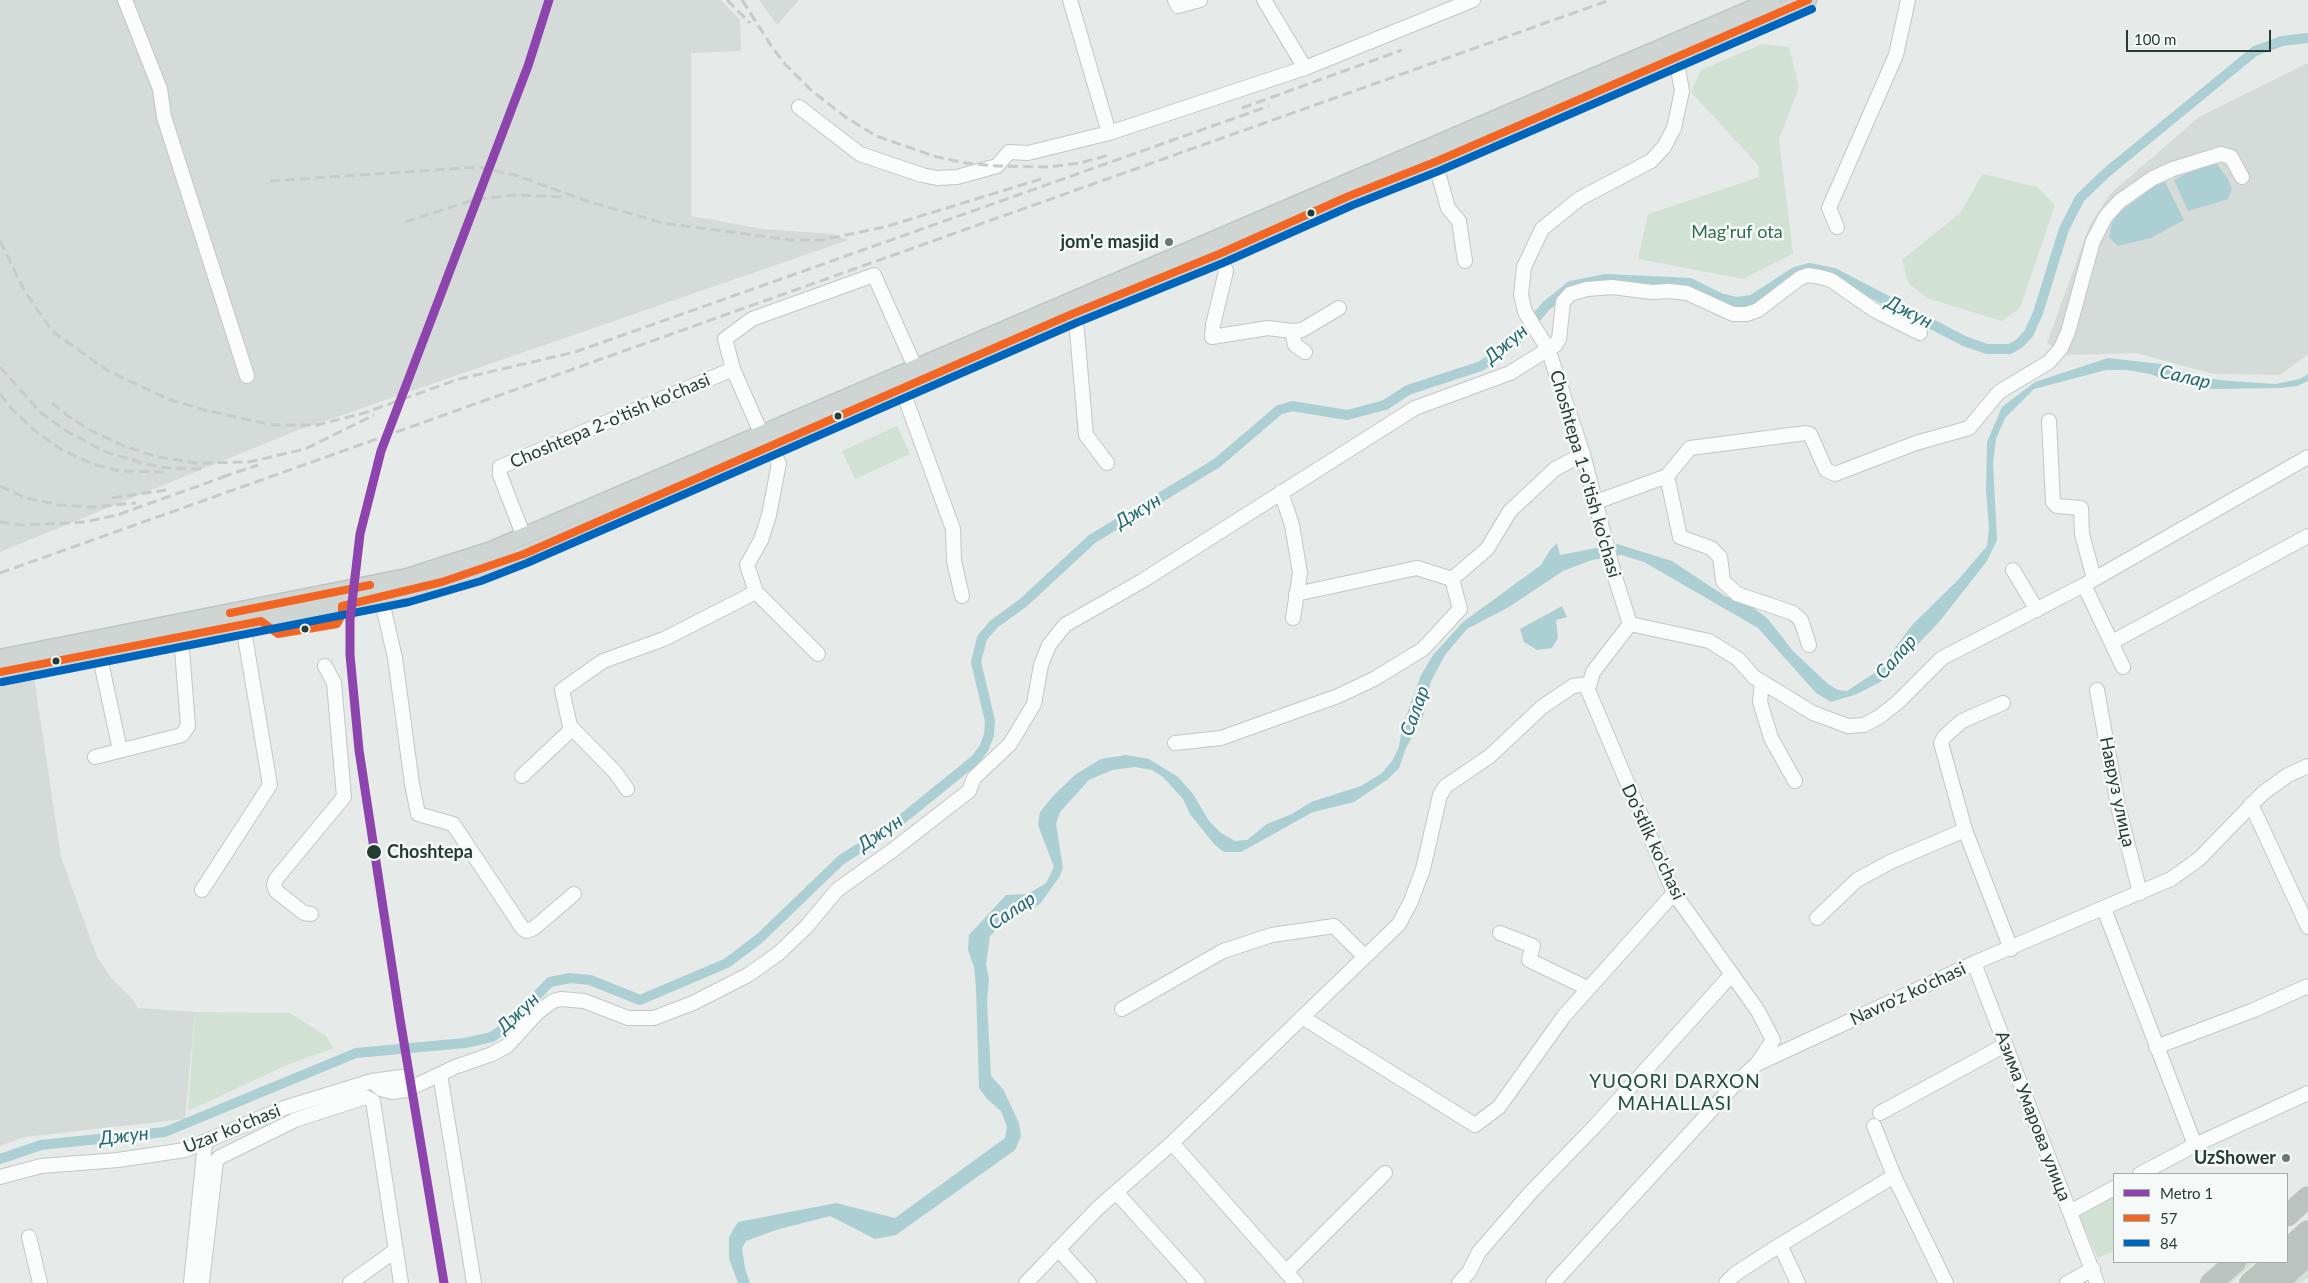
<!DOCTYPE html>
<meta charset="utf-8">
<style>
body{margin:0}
#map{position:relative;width:2308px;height:1283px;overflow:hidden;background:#e6eae8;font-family:Lato,sans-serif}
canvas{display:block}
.legend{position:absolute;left:2113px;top:1173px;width:175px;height:90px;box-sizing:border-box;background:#f5f9f7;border:1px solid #a2ada9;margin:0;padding:6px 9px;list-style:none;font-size:15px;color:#263c35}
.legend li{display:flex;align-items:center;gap:10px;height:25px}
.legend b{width:25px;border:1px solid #a2ada9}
.scale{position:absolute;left:2126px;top:30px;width:145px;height:22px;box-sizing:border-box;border:2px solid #263c35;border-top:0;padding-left:6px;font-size:15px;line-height:18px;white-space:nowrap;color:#263c35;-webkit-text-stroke:4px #f5f9f7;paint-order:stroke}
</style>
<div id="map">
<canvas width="2308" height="1283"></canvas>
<ul class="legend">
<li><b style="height:6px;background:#8e44ad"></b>Metro 1</li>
<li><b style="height:6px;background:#f26522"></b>57</li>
<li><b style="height:6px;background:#0065bd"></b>84</li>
</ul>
<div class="scale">100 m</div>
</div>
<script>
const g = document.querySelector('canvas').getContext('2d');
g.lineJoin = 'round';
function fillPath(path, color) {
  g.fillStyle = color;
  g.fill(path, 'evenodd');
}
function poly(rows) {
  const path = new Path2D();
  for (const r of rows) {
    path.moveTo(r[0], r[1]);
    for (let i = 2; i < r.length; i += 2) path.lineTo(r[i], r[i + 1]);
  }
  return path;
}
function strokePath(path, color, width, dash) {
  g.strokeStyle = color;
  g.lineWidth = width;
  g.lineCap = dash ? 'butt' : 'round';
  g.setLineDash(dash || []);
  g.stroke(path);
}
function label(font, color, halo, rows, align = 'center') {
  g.font = font + ' Lato,sans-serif';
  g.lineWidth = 5;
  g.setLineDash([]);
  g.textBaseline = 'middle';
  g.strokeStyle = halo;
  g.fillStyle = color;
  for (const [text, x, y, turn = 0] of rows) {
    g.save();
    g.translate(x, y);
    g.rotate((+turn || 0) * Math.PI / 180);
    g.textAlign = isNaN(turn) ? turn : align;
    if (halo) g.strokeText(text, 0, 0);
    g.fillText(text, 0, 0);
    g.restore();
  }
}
const built = poly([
 [0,0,721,0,740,20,741,51,691,53,691,216,763,229,833,234,848,240,293,432,0,552],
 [759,0,799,0,777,25],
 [2308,63,2308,354,2280,375,2213,374,2136,353,2067,355,2047,343,2089,227,2110,194,2199,117],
 [34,677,61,857,97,957,113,980,133,1000,138,1008,195,1012,185,1119,24,1137,0,1146,0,683]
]);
const green = poly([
 [1762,44,1789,47,1799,87,1779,139,1793,254,1743,279,1638,259,1648,214,1759,177,1758,165,1691,92,1701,70],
 [1983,174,2037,187,2055,205,2020,308,2002,321,1927,298,1908,283,1902,260,1960,213],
 [897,426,910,454,855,479,842,451],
 [195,1012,290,1013,326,1036,334,1048,287,1065,188,1111],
 [2114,1195,2114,1251,2098,1258,2078,1214],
 [2245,1262,2255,1262,2231,1283,2222,1283],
 [2308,1268,2308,1277,2301,1283,2291,1283]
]);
const water = poly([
 [2217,164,2228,179,2232,189,2228,199,2188,211,2174,180,2197,168],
 [2165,182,2184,220,2151,238,2118,246,2109,237,2112,223,2120,212,2153,187],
 [2108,358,2161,364,2203,378,2230,381,2275,384,2300,379,2308,374,2308,381,2297,386,2280,388,2213,389,2174,383,2150,374,2127,370,2106,370,2034,389,2005,418,1996,439,1993,463,1997,540,1987,561,1939,622,1884,680,1857,694,1831,702,1816,693,1758,628,1644,562,1621,555,1592,560,1563,571,1509,607,1467,629,1445,655,1431,681,1423,717,1406,748,1399,768,1388,779,1354,802,1313,812,1241,852,1224,852,1214,844,1190,814,1183,799,1163,777,1152,770,1135,767,1112,770,1089,780,1060,812,1056,824,1063,868,1060,876,1040,904,1000,926,990,936,986,964,989,979,987,1001,991,1076,1003,1089,1019,1123,1021,1136,1015,1150,896,1235,875,1239,830,1216,776,1230,746,1241,742,1248,745,1268,750,1283,738,1283,729,1259,729,1237,738,1222,836,1203,895,1218,1005,1138,1007,1127,1001,1111,987,1099,979,1088,976,988,974,967,968,950,969,935,1006,895,1028,894,1046,883,1054,867,1038,825,1040,812,1054,795,1076,774,1101,759,1126,755,1149,759,1178,777,1193,794,1209,821,1221,833,1235,841,1247,840,1267,824,1292,814,1311,802,1361,786,1382,773,1392,761,1399,747,1402,728,1421,675,1433,655,1463,622,1541,565,1550,550,1557,543,1560,555,1617,544,1672,561,1725,596,1750,605,1768,619,1793,651,1828,684,1838,690,1847,691,1879,670,1912,625,1958,580,1987,546,1989,529,1986,489,1987,442,2002,407,2035,382],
 [1562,606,1567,617,1556,620,1558,638,1552,648,1537,650,1524,642,1520,629]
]);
const canal = poly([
 [0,1159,41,1145,165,1132,356,1053,465,1043,492,1037,508,1025,550,982,570,978,590,980,640,1000,727,963,760,938,841,860,891,828,975,760,984,748,989,735,990,721,976,662,982,638,994,624,1023,603,1092,539,1217,463,1279,410,1292,406,1347,415,1385,405,1408,390,1481,366,1517,340,1546,306,1571,286,1606,279,1690,283,1720,298,1737,302,1752,300,1795,272,1809,268,1834,273,1964,341,1987,349,2010,349,2020,343,2029,333,2038,313,2064,229,2080,198,2106,173,2255,51,2282,41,2308,38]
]);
const minor = poly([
 [125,0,160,89,164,117,247,376],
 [1070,0,1109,133],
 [1175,0,1178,6,1200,0],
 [1264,0,1305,68],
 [799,107,860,154,922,175,937,178,957,177,997,166,1009,152,1028,153,1109,133,1305,68,1473,0],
 [1435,162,1448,208,1459,221,1465,261],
 [1837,227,1829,208,1896,55,1908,0],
 [1219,254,1226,271,1213,325,1212,337,1268,328,1292,331,1302,330,1339,308],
 [1072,314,1076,320,1086,435,1107,463],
 [1292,331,1295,345,1305,352],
 [902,389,953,529,954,561,962,596],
 [2049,421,2053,502,2057,506,2081,508,2082,534,2094,579],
 [1667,476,1680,537,1711,548,1720,557,1723,581,1737,594,1793,613,1801,620,1809,645],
 [1281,492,1292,525,1300,573,1293,618],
 [1596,502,1667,476,1690,448,1806,433,1810,434,1826,470,1835,474,1916,443,1969,428,1999,392,2049,362,2061,348,2068,332,2093,241,2106,216,2120,201,2153,178,2173,169,2221,154,2231,157,2242,177],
 [524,537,500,475,500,467,733,369],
 [2013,570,2037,610],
 [1452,579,1487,549,1510,511,1555,469,1583,454],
 [2084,585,2123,667],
 [1296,594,1417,568,1452,579],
 [381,597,395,658,412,784,418,814,453,824,523,929,527,931,534,928,574,894],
 [1630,624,1709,641,1738,659,1754,677,1813,713,1848,726,1864,725,1879,717,1898,702,1942,658,2084,585,2308,457],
 [1630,624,1614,574,1583,454,1548,349,1525,312,1521,295,1524,267,1542,229,1579,199,1651,161,1664,147,1674,128,1682,91,1674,47],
 [1630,624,1593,672,1588,690,1674,893,1758,1011,1773,1040,1757,1064],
 [2112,642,2308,536],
 [99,653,120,750],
 [818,654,756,592,747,565,761,540,769,515,779,463,761,433,733,369,725,339,752,319,874,275,915,367],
 [1762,682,1760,702,1771,738,1795,781],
 [2097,690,2118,806,2140,893],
 [2003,703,1962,721,1944,737,1941,743,1965,830,2011,949],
 [1175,743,1221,738,1338,696,1374,679,1423,649,1460,609,1452,579],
 [95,757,182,735,188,726,182,650,179,637],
 [522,776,572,729],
 [627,789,615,772,570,726,562,690,603,661,664,639,756,592],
 [2251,804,2308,927],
 [202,890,270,785,243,625],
 [2104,909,2195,1145],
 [311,914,304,913,276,891,274,885,276,879,344,797,334,683,325,666],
 [1817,918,1857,880,1890,862,1965,830],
 [1500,933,1533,946,1529,960,1587,988],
 [1974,963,2097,1283],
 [1122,1009,1223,951,1272,935,1334,926,1364,956],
 [1302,1017,1475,1125,1499,1107,1564,1016,1674,893],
 [2156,1047,2254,1010,2308,986],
 [440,1074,474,1283],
 [372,1081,381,1089,392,1092,407,1090,455,1067,492,1054,507,1046,537,1013,553,1001,561,999,584,1001,628,1018,654,1018,693,1003,748,975,779,953,807,926,837,890,893,850,969,791,974,778,1010,744,1034,704,1041,665,1049,645,1065,625,1142,581,1415,408,1510,373,1555,345,1559,339,1563,302,1570,294,1587,289,1612,287,1652,292,1669,291,1687,293,1733,314,1747,314,1758,310,1800,278,1808,275,1820,277,1831,280,1874,310,1920,333],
 [1880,1113,2005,1045],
 [1874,1126,1894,1176],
 [1172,1143,1296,1283],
 [2140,1174,2195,1145,2308,1093],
 [0,1177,41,1166,118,1160,185,1150,284,1108,372,1081,401,1077],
 [1116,1192,1198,1283],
 [2070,1212,2114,1188],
 [29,1237,40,1283],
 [1780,1245,1798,1283],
 [1058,1249,1089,1283],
 [1286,1272,1385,1173],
 [191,1283,205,1143],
 [202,1283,216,1161,220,1157,295,1120,366,1097,373,1101,401,1283],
 [350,1283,396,1250],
 [1026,1283,1098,1208,1172,1143,1399,924,1411,901,1423,869,1440,795,1446,786,1490,756,1542,707,1573,686,1588,684],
 [1459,1283,1469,1272,1479,1252,1531,1192,1595,1126,1732,974],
 [1553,1283,1736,1083,1757,1064,1974,963,2171,879,2199,859,2263,793,2288,775,2308,766],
 [1726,1283,1735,1274,1780,1245,1894,1176,1946,1283],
 [2067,1283,2093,1269]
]);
const major = poly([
 [0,658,407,577,491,550,1772,0],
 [0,672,407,592,478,571,524,554,1072,314,1219,254,1349,196,1435,162,1808,0]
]);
const highway = poly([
 [2287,1216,2308,1197],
 [2287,1250,2308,1231],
 [2211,1283,2235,1262],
 [2250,1283,2274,1262],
 [2277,1283,2308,1255]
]);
const rail = poly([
 [727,0,750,23],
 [742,0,772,47,785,64,812,91,844,116,876,136,937,157,966,163,997,166,1049,167,1080,163,1109,155],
 [1242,108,1402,50],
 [270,181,478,167,515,175,584,200,663,223,791,240,821,240,885,227,1041,179],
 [405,222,473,200,514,195,566,197],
 [0,241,24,290,52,331,108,371,168,399,204,410,273,425,317,425,364,413,459,379,575,352,1269,106],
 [0,367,40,412,68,432,106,452,142,463,167,468,201,469],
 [0,394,11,408,34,430,62,450,93,464,119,471,169,472],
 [52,403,68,416,92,431,124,446,158,457,197,463,249,462,305,449,374,415],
 [222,477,258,465],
 [0,486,26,498,60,505,92,507,136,503],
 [112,498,166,490],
 [0,522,23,525,85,522,117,515,229,475],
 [0,573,1610,0]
]);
const bus1 = poly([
 [230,613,370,585],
 [0,672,261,621,278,634,337,624,342,615,342,606,442,582,524,554,1072,314,1219,254,1349,196,1435,162,1808,0]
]);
const bus2 = poly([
 [2,682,409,602,481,581,527,563,1076,323,1223,263,1353,205,1439,171,1812,9]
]);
const metro1 = poly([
 [444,1283,400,1019,359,750,350,655,350,620,360,534,381,451,528,66,549,0]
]);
const markers = [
 [1311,213,4.5,"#263c35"],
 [1169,242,5,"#697974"],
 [838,416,4.5,"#263c35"],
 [305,629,4.5,"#263c35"],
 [56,661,4.5,"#263c35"],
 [374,852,8,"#263c35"],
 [2286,1158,5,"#697974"]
];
const parkNames = [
 ["Mag'ruf ota",1737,232]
];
const poiNames = [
 ["jom'e masjid",1159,242],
 ["UzShower",2276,1158]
];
const streetNames = [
 ["Choshtepa 2-o'tish ko'chasi",610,421,-23],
 ["Choshtepa 1-o'tish ko'chasi",1585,474,74],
 ["Навруз улица",2117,792,78],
 ["Do'stlik ko'chasi",1653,842,65],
 ["Navro'z ko'chasi",1908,994,-25],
 ["Азима Умарова улица",2033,1116,69],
 ["Uzar ko'chasi",232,1129,-22]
];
const stopNames = [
 ["Choshtepa",387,852]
];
const waterNames = [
 ["Джун",1909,312,27],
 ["Джун",1506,344,-40],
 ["Салар",2185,377,13],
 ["Джун",1138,511,-31],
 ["Салар",1896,657,-49],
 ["Салар",1415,711,-70],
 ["Джун",880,833,-34],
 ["Салар",1012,911,-34],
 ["Джун",518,1013,-43],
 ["Джун",124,1136,-6]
];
const neighbourhoodNames = [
 ["YUQORI DARXON",1675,1082],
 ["MAHALLASI",1675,1104]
];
fillPath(built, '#d5dbd8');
fillPath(green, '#d1e2d5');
fillPath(water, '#accfd4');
strokePath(canal, '#accfd4', 10);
strokePath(minor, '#c3c7c5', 16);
strokePath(major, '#bec6c3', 19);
strokePath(highway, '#bec6c3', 22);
strokePath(minor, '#fbfcfc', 14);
strokePath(major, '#cfd5d3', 16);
strokePath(highway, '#bcc2c0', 20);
strokePath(rail, '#c7cbca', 3, [10, 5]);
strokePath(bus1, '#f26522', 8);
strokePath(bus2, '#0065bd', 8);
strokePath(metro1, '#8e44ad', 9);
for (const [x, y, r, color] of markers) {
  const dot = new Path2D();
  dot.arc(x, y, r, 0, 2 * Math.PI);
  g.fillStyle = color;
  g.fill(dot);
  strokePath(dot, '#f5f9f7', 2);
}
label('18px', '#346e48', '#f5f9f7', parkNames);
label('bold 18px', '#263c35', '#f5f9f7', poiNames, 'right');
label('18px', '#263c35', '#f5f9f7', streetNames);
label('bold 18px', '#263c35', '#f5f9f7', stopNames, 'left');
label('italic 19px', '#266871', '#f5f9f7', waterNames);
g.letterSpacing = '1px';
label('19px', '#244c40', '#f5f9f7', neighbourhoodNames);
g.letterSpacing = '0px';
</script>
